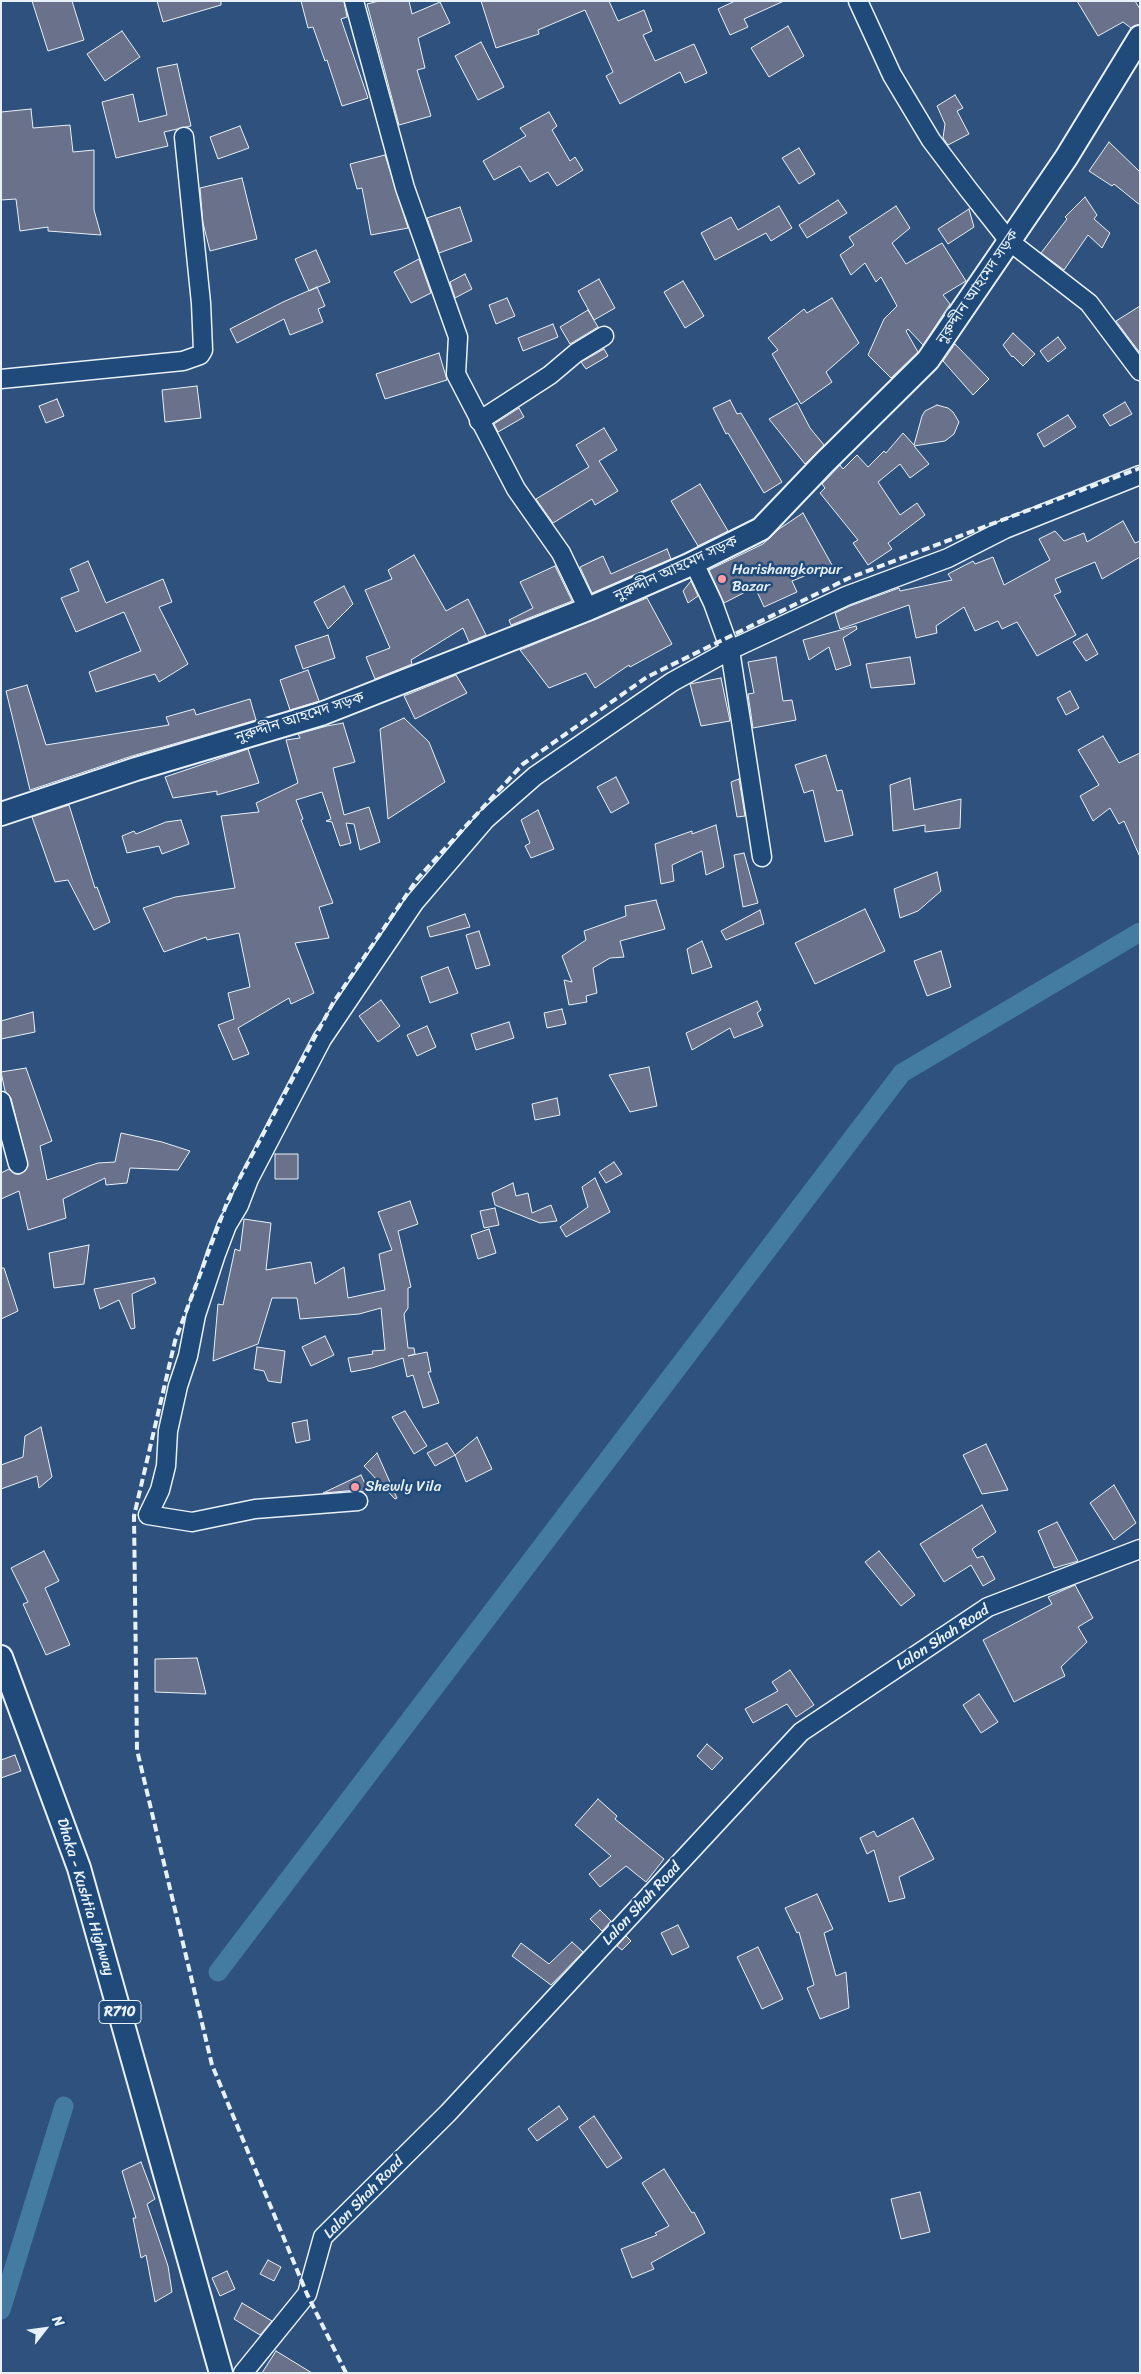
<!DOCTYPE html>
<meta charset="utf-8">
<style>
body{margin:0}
#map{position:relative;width:1141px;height:2374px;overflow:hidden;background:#2e527d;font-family:Sriracha,sans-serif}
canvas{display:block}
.frame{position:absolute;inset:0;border:2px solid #e8f1f8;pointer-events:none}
.north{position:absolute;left:20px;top:2304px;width:50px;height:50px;-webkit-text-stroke:4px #1f4a7a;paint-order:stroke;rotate:60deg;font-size:14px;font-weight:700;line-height:20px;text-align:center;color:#e8f1f8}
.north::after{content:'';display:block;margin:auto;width:18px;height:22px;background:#e8f1f8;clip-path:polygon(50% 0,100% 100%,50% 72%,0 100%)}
</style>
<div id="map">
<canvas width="1141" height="2374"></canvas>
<div class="frame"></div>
<div class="north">N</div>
</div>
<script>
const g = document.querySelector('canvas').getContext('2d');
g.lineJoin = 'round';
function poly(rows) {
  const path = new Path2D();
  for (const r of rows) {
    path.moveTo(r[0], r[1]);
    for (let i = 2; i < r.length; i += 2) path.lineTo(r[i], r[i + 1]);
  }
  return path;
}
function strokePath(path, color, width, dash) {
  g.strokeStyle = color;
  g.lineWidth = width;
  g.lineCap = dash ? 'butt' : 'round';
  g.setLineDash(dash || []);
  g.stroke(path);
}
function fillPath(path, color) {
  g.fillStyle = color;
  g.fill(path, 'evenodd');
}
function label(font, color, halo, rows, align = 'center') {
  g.font = font + ' Sriracha,"Noto Sans Bengali",sans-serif';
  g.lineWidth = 5;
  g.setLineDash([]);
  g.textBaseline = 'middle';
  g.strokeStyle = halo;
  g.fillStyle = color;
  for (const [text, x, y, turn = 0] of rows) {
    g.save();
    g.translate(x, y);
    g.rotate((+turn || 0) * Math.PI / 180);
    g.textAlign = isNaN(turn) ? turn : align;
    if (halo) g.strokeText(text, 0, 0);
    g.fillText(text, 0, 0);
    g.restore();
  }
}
const canal = poly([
 [218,1972,902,1073,1140,932],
 [1,2310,64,2106]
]);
const building = poly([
 [32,1,72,1,84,40,48,51,32,1],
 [157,1,221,1,221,5,163,22,157,1],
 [301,1,344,1,347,17,341,19,368,98,342,106,327,60,325,61,313,27,308,28,301,1],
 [379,1,409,1,412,14,440,2,450,23,418,38,425,68,417,70,431,116,399,125,367,4,379,1],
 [481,1,609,1,618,21,644,10,652,31,643,35,655,61,694,44,707,73,685,83,680,72,620,104,606,76,613,72,585,10,538,30,539,34,496,48,481,1],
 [735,1,784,1,744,19,748,27,730,35,718,9,735,1],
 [1077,1,1135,1,1140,9,1140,24,1131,28,1123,22,1098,36,1077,1],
 [788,26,804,56,769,77,751,48,788,26],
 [122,31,140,57,105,81,87,54,122,31],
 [481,42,504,87,478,100,455,56,481,42],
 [177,64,191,126,164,132,168,146,116,158,102,102,133,94,139,122,167,115,157,68,177,64],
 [955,95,963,108,957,111,969,134,948,145,943,138,945,124,937,106,955,95],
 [31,109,33,128,70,125,73,152,94,150,94,210,101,235,48,231,48,227,20,231,16,199,1,200,1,112,31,109],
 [549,112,557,126,552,130,570,161,575,157,583,170,557,186,548,172,530,182,520,166,494,180,483,161,526,136,520,128,549,112],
 [240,126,249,148,218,159,210,137,240,126],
 [1109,142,1140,172,1140,205,1114,184,1112,186,1089,171,1109,142],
 [799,148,815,174,799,184,782,158,799,148],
 [385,155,408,228,371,235,362,188,357,189,350,164,385,155],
 [242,178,257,239,210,251,203,223,200,188,242,178],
 [1085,197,1097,215,1094,219,1110,233,1102,248,1088,235,1064,270,1041,253,1067,219,1065,217,1085,197],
 [838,200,847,213,807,238,799,225,838,200],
 [779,206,792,228,771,241,766,233,715,260,701,233,731,217,738,230,779,206],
 [896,206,910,228,892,243,906,264,942,243,966,281,943,295,950,304,923,345,908,329,906,331,918,352,891,378,868,355,884,319,897,306,881,277,876,282,865,263,851,275,840,255,854,245,849,237,896,206],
 [460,207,472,241,439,253,427,218,460,207],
 [969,209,974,227,948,244,938,229,969,209],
 [316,250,330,282,309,291,295,259,316,250],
 [419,259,431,293,411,303,394,272,419,259],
 [465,274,472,289,455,298,450,282,465,274],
 [599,279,615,308,594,320,578,291,599,279],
 [683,281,704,316,685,328,664,292,683,281],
 [317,287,325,306,318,309,323,322,290,335,284,319,237,343,230,329,283,302,317,287],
 [507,298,515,316,496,324,489,305,507,298],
 [832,298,859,343,826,372,832,382,801,404,772,354,778,350,768,338,804,309,807,313,832,298],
 [1140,306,1140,353,1116,321,1140,306],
 [588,310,598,327,570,344,560,327,588,310],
 [553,324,558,337,523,351,518,338,553,324],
 [1013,333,1035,354,1023,366,1013,356,1012,357,1003,345,1013,333],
 [1058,337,1066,348,1048,362,1040,351,1058,337],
 [955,344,989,379,973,395,943,361,955,344],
 [604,349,608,356,586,369,581,362,604,349],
 [439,353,447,380,385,399,376,374,439,353],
 [197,386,201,418,165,422,162,390,197,386],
 [57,399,64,416,46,423,39,406,57,399],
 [730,400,737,414,741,413,782,482,764,493,728,433,726,434,713,408,730,400],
 [1125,402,1132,414,1110,426,1103,415,1125,402],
 [797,403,810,428,824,445,805,464,769,419,797,403],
 [937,405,948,408,953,412,959,422,954,434,945,441,914,446,929,464,910,478,900,464,878,482,900,515,917,503,925,515,888,543,892,549,868,565,853,543,858,540,820,493,825,488,822,484,840,465,843,469,857,455,868,467,884,451,886,453,903,433,914,445,922,416,925,411,937,405],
 [519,408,524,417,498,432,494,424,519,408],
 [1068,415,1076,427,1044,447,1037,434,1068,415],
 [604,428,617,450,599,461,618,491,595,505,592,499,553,523,536,499,589,467,576,445,604,428],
 [700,484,728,531,698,546,671,501,700,484],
 [803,513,832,565,792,581,797,592,764,607,755,587,724,603,709,570,763,544,779,529,803,513],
 [1123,521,1135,543,1140,541,1140,557,1102,579,1095,562,1055,579,1061,592,1054,595,1076,635,1037,656,1017,622,1002,629,998,621,975,631,964,607,936,626,937,633,916,638,909,605,840,629,835,613,850,606,899,588,900,591,952,580,948,574,973,561,975,564,993,557,1004,585,1050,560,1039,539,1055,531,1064,541,1084,533,1087,542,1123,521],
 [667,549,671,559,592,593,580,567,603,556,611,574,667,549],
 [414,555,446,611,468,599,486,635,469,642,463,628,411,660,412,664,375,679,366,657,390,648,365,590,392,579,388,570,414,555],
 [88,561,106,603,163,579,172,602,159,607,188,664,159,682,155,674,96,692,89,672,141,651,124,612,76,632,61,598,79,591,70,569,88,561],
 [555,566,572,601,511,625,509,620,533,608,520,582,555,566],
 [691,581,698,596,688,603,683,591,691,581],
 [344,586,353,604,328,629,314,602,344,586],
 [647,598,672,644,630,667,629,665,595,688,586,673,549,688,520,650,647,598],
 [856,626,857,629,843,638,851,665,836,670,829,647,809,660,803,640,856,626],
 [1087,634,1098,654,1086,661,1073,642,1087,634],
 [328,635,335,658,303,669,295,646,328,635],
 [776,657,783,701,792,700,796,720,753,728,748,694,754,693,748,662,776,657],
 [910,657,915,684,871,688,866,664,910,657],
 [308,670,319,701,290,710,280,680,308,670],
 [456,675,467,693,415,719,404,696,456,675],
 [721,678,730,721,701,726,690,684,721,678],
 [27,685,46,745,169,725,166,717,194,709,196,715,250,699,256,720,132,756,30,790,6,691,27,685],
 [1070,691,1079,708,1066,715,1057,698,1070,691],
 [404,718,429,742,445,782,388,819,380,729,404,718],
 [343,723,355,762,333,768,344,815,369,807,380,842,360,850,354,824,346,823,351,843,340,846,332,822,326,821,331,819,322,792,296,800,303,819,301,820,333,903,319,907,329,938,295,943,314,993,291,1004,289,998,238,1028,249,1054,233,1060,218,1025,234,1019,228,993,250,987,239,933,207,940,206,937,164,952,143,908,175,897,235,888,221,816,259,812,256,803,298,783,286,740,300,738,298,734,327,726,343,723],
 [1103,736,1119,763,1140,753,1140,857,1124,821,1119,824,1110,808,1093,821,1080,796,1099,785,1078,750,1103,736],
 [248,749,259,783,217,795,217,791,173,798,165,777,248,749],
 [826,755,837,791,842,790,853,835,825,842,813,790,804,793,795,765,826,755],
 [616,777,629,803,611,813,597,787,616,777],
 [910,778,914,810,961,799,960,828,925,832,925,825,893,831,890,785,910,778],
 [739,779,745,816,737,817,731,782,739,779],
 [69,805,95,888,97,887,110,922,94,930,68,880,55,882,32,817,69,805],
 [538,810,554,849,531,858,525,846,530,843,521,820,538,810],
 [181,820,189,844,162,854,159,846,127,853,122,836,134,831,136,834,166,822,181,820],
 [716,825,724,867,706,875,702,851,672,865,674,881,661,884,655,844,692,831,692,834,716,825],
 [744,853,758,903,743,907,734,855,744,853],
 [937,872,941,891,918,911,900,918,894,889,937,872],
 [656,900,665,929,620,941,624,957,610,958,593,968,597,993,586,996,587,1002,569,1005,564,980,572,982,562,956,586,940,584,931,626,916,625,906,656,900],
 [865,909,885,951,815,984,795,943,865,909],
 [760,910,764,924,726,940,721,931,760,910],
 [465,914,470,927,430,937,427,927,465,914],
 [479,931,490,965,476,969,466,935,479,931],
 [702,941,712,967,692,974,687,949,702,941],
 [941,951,951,987,927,996,914,961,941,951],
 [448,967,458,993,430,1003,421,977,448,967],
 [381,1000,400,1026,378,1042,359,1016,381,1000],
 [757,1001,761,1010,757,1013,763,1026,734,1038,730,1028,692,1050,686,1033,757,1001],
 [562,1009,566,1024,547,1028,544,1013,562,1009],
 [33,1012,35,1032,1,1039,1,1021,33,1012],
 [509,1022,514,1038,476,1050,471,1034,509,1022],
 [427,1026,436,1047,417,1056,407,1035,427,1026],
 [649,1067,657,1106,630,1112,609,1075,649,1067],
 [26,1068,52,1141,40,1146,47,1180,98,1163,115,1162,121,1133,162,1142,190,1151,178,1170,130,1168,127,1183,106,1185,105,1178,63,1199,66,1218,28,1230,19,1191,1,1199,1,1173,9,1169,15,1174,20,1174,28,1166,11,1098,5,1091,1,1072,26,1068],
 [557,1098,560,1115,535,1120,532,1104,557,1098],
 [275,1154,298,1154,298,1179,275,1179,275,1154],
 [614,1162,622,1174,606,1183,599,1172,614,1162],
 [595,1178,610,1212,566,1237,560,1227,588,1207,582,1187,595,1178],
 [513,1183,516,1196,528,1193,532,1213,551,1205,557,1221,540,1223,495,1205,492,1193,513,1183],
 [410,1201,418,1224,398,1231,411,1287,408,1288,408,1308,404,1314,408,1348,414,1348,415,1354,408,1356,427,1352,431,1372,428,1372,439,1403,423,1408,413,1375,407,1377,403,1358,372,1368,351,1372,348,1358,373,1354,372,1351,385,1350,381,1308,359,1314,300,1319,297,1298,272,1298,258,1344,213,1361,218,1304,223,1305,235,1249,240,1251,244,1219,271,1223,266,1270,311,1262,315,1284,344,1267,348,1298,385,1290,379,1254,392,1250,378,1212,410,1201],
 [495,1208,499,1225,484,1228,480,1211,495,1208],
 [489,1229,496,1253,478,1259,471,1235,489,1229],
 [89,1245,84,1284,54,1288,49,1253,89,1245],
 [1,1268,4,1268,18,1311,1,1319,1,1268],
 [154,1278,156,1283,132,1294,135,1328,131,1329,119,1300,100,1309,94,1289,154,1278],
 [325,1336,334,1355,311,1366,302,1347,325,1336],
 [257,1347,285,1351,281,1383,268,1381,264,1371,254,1369,257,1347],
 [405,1411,427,1446,414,1454,392,1417,405,1411],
 [307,1420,310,1440,296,1443,292,1423,307,1420],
 [41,1427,52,1477,39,1488,37,1476,1,1489,1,1465,23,1457,25,1436,41,1427],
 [477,1437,492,1469,466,1482,455,1455,477,1437],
 [447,1443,455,1455,435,1466,427,1453,447,1443],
 [986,1444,1008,1490,982,1494,963,1455,986,1444],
 [377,1453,397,1498,395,1499,364,1466,377,1453],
 [361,1475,368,1490,363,1492,357,1490,323,1493,361,1475],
 [1114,1485,1136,1523,1114,1540,1090,1503,1114,1485],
 [982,1505,996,1532,972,1549,977,1558,983,1556,995,1579,983,1586,971,1565,944,1582,920,1544,982,1505],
 [1057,1522,1078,1561,1054,1568,1038,1531,1057,1522],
 [44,1551,59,1581,45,1588,70,1645,46,1655,23,1604,28,1602,11,1568,44,1551],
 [879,1551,915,1595,901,1606,865,1562,879,1551],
 [1075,1585,1093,1618,1078,1627,1087,1642,1061,1667,1065,1676,1014,1702,983,1640,1052,1604,1048,1597,1075,1585],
 [197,1658,206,1694,155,1692,155,1659,197,1658],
 [790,1670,814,1705,796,1717,787,1704,753,1723,745,1709,778,1691,772,1682,790,1670],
 [979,1694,998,1722,981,1733,963,1705,979,1694],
 [707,1744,723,1758,712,1770,697,1756,707,1744],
 [15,1755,21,1771,1,1778,1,1760,15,1755],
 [598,1799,617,1816,615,1819,664,1859,646,1882,626,1866,600,1887,589,1874,611,1856,575,1825,598,1799],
 [913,1818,934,1859,899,1877,905,1898,889,1902,874,1850,867,1854,860,1838,874,1831,877,1837,913,1818],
 [817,1894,833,1929,824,1933,836,1976,846,1972,849,2008,820,2019,807,1988,814,1985,799,1932,797,1933,785,1908,817,1894],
 [600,1910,611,1921,602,1931,590,1919,600,1910],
 [678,1925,689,1947,672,1955,661,1933,678,1925],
 [626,1936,631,1941,622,1950,617,1946,626,1936],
 [572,1942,583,1952,551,1985,512,1956,521,1943,549,1964,572,1942],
 [758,1947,783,1999,762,2009,737,1957,758,1947],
 [559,2106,568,2119,537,2141,528,2129,559,2106],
 [594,2116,622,2158,607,2168,579,2127,594,2116],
 [141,2162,155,2199,147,2204,168,2266,172,2292,155,2302,146,2255,141,2258,133,2218,136,2218,122,2171,141,2162],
 [664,2169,692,2213,694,2212,705,2233,651,2263,654,2269,632,2278,621,2249,657,2235,655,2233,669,2226,642,2183,664,2169],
 [920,2192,930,2232,901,2239,891,2199,920,2192],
 [268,2260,281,2267,274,2281,260,2274,268,2260],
 [227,2271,235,2289,220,2296,212,2278,227,2271],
 [242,2303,272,2321,260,2335,234,2319,242,2303],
 [276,2351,312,2373,262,2373,276,2351]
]);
const minor = poly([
 [354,1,405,188,458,337,456,374,516,489,561,553,588,609],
 [858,1,892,75,931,140,968,189,1009,241,1089,303,1140,371],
 [1,379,183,361,200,355,203,350,201,303,184,137],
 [479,421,550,375,576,353,604,336],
 [694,563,713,603,730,650,762,857],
 [1,1101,18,1164],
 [358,1501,255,1509,192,1522,148,1515,160,1490,166,1466,168,1431,178,1386,188,1356,196,1315,216,1254,227,1225,239,1205,249,1179,322,1039,414,903,486,819,535,776,672,682,730,650,846,596,948,558,1005,529,1140,475],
 [243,2373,307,2294,323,2237,448,2113,801,1732,988,1607,1140,1549]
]);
const major = poly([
 [1,814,136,769,321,714,588,609,689,565,761,529,824,463,928,360,1066,158,1140,37],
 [1,1657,79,1868,221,2373]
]);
const rail = poly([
 [346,2373,307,2294,212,2065,137,1750,134,1516,175,1341,228,1200,333,1003,418,878,523,764,647,677,849,578,1140,468]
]);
const markers = [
 [722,579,5,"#ff9aa2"],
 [355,1487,5,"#ff9aa2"]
];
const shields = [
 [120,2012,42]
];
const shieldNames = [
 ["R710",120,2012]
];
const streetNames = [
 ["নুরুদ্দীন আহমেদ সড়ক",978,287,-56],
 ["নুরুদ্দীন আহমেদ সড়ক",676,569,-25],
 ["নুরুদ্দীন আহমেদ সড়ক",300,718,-18],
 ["Lalon Shah Road",943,1638,-33],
 ["Dhaka - Kushtia Highway",85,1897,73],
 ["Lalon Shah Road",642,1904,-47],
 ["Lalon Shah Road",364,2198,-46]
];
const poiNames = [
 ["Harishangkorpur",732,570],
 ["Bazar",732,587],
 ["Shewly Vila",365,1487]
];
strokePath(canal, '#447ba1', 19);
fillPath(building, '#69718b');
strokePath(building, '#e8f1f8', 1);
strokePath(minor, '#e8f1f8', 21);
strokePath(major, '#e8f1f8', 26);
strokePath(minor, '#1f4a7a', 18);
strokePath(major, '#1f4a7a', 22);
strokePath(rail, '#e8f1f8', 4, [8, 4]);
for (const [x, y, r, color] of markers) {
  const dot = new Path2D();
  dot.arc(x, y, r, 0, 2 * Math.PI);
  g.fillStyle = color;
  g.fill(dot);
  strokePath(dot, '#1f4a7a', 2);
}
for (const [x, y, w] of shields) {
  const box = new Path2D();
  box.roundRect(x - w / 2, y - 11.5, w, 23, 4);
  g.fillStyle = '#1f4a7a';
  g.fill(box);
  strokePath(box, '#e8f1f8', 1);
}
label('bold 14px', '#e8f1f8', null, shieldNames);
label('15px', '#e8f1f8', '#1f4a7a', streetNames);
label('15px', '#e8f1f8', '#1f4a7a', poiNames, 'left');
</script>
